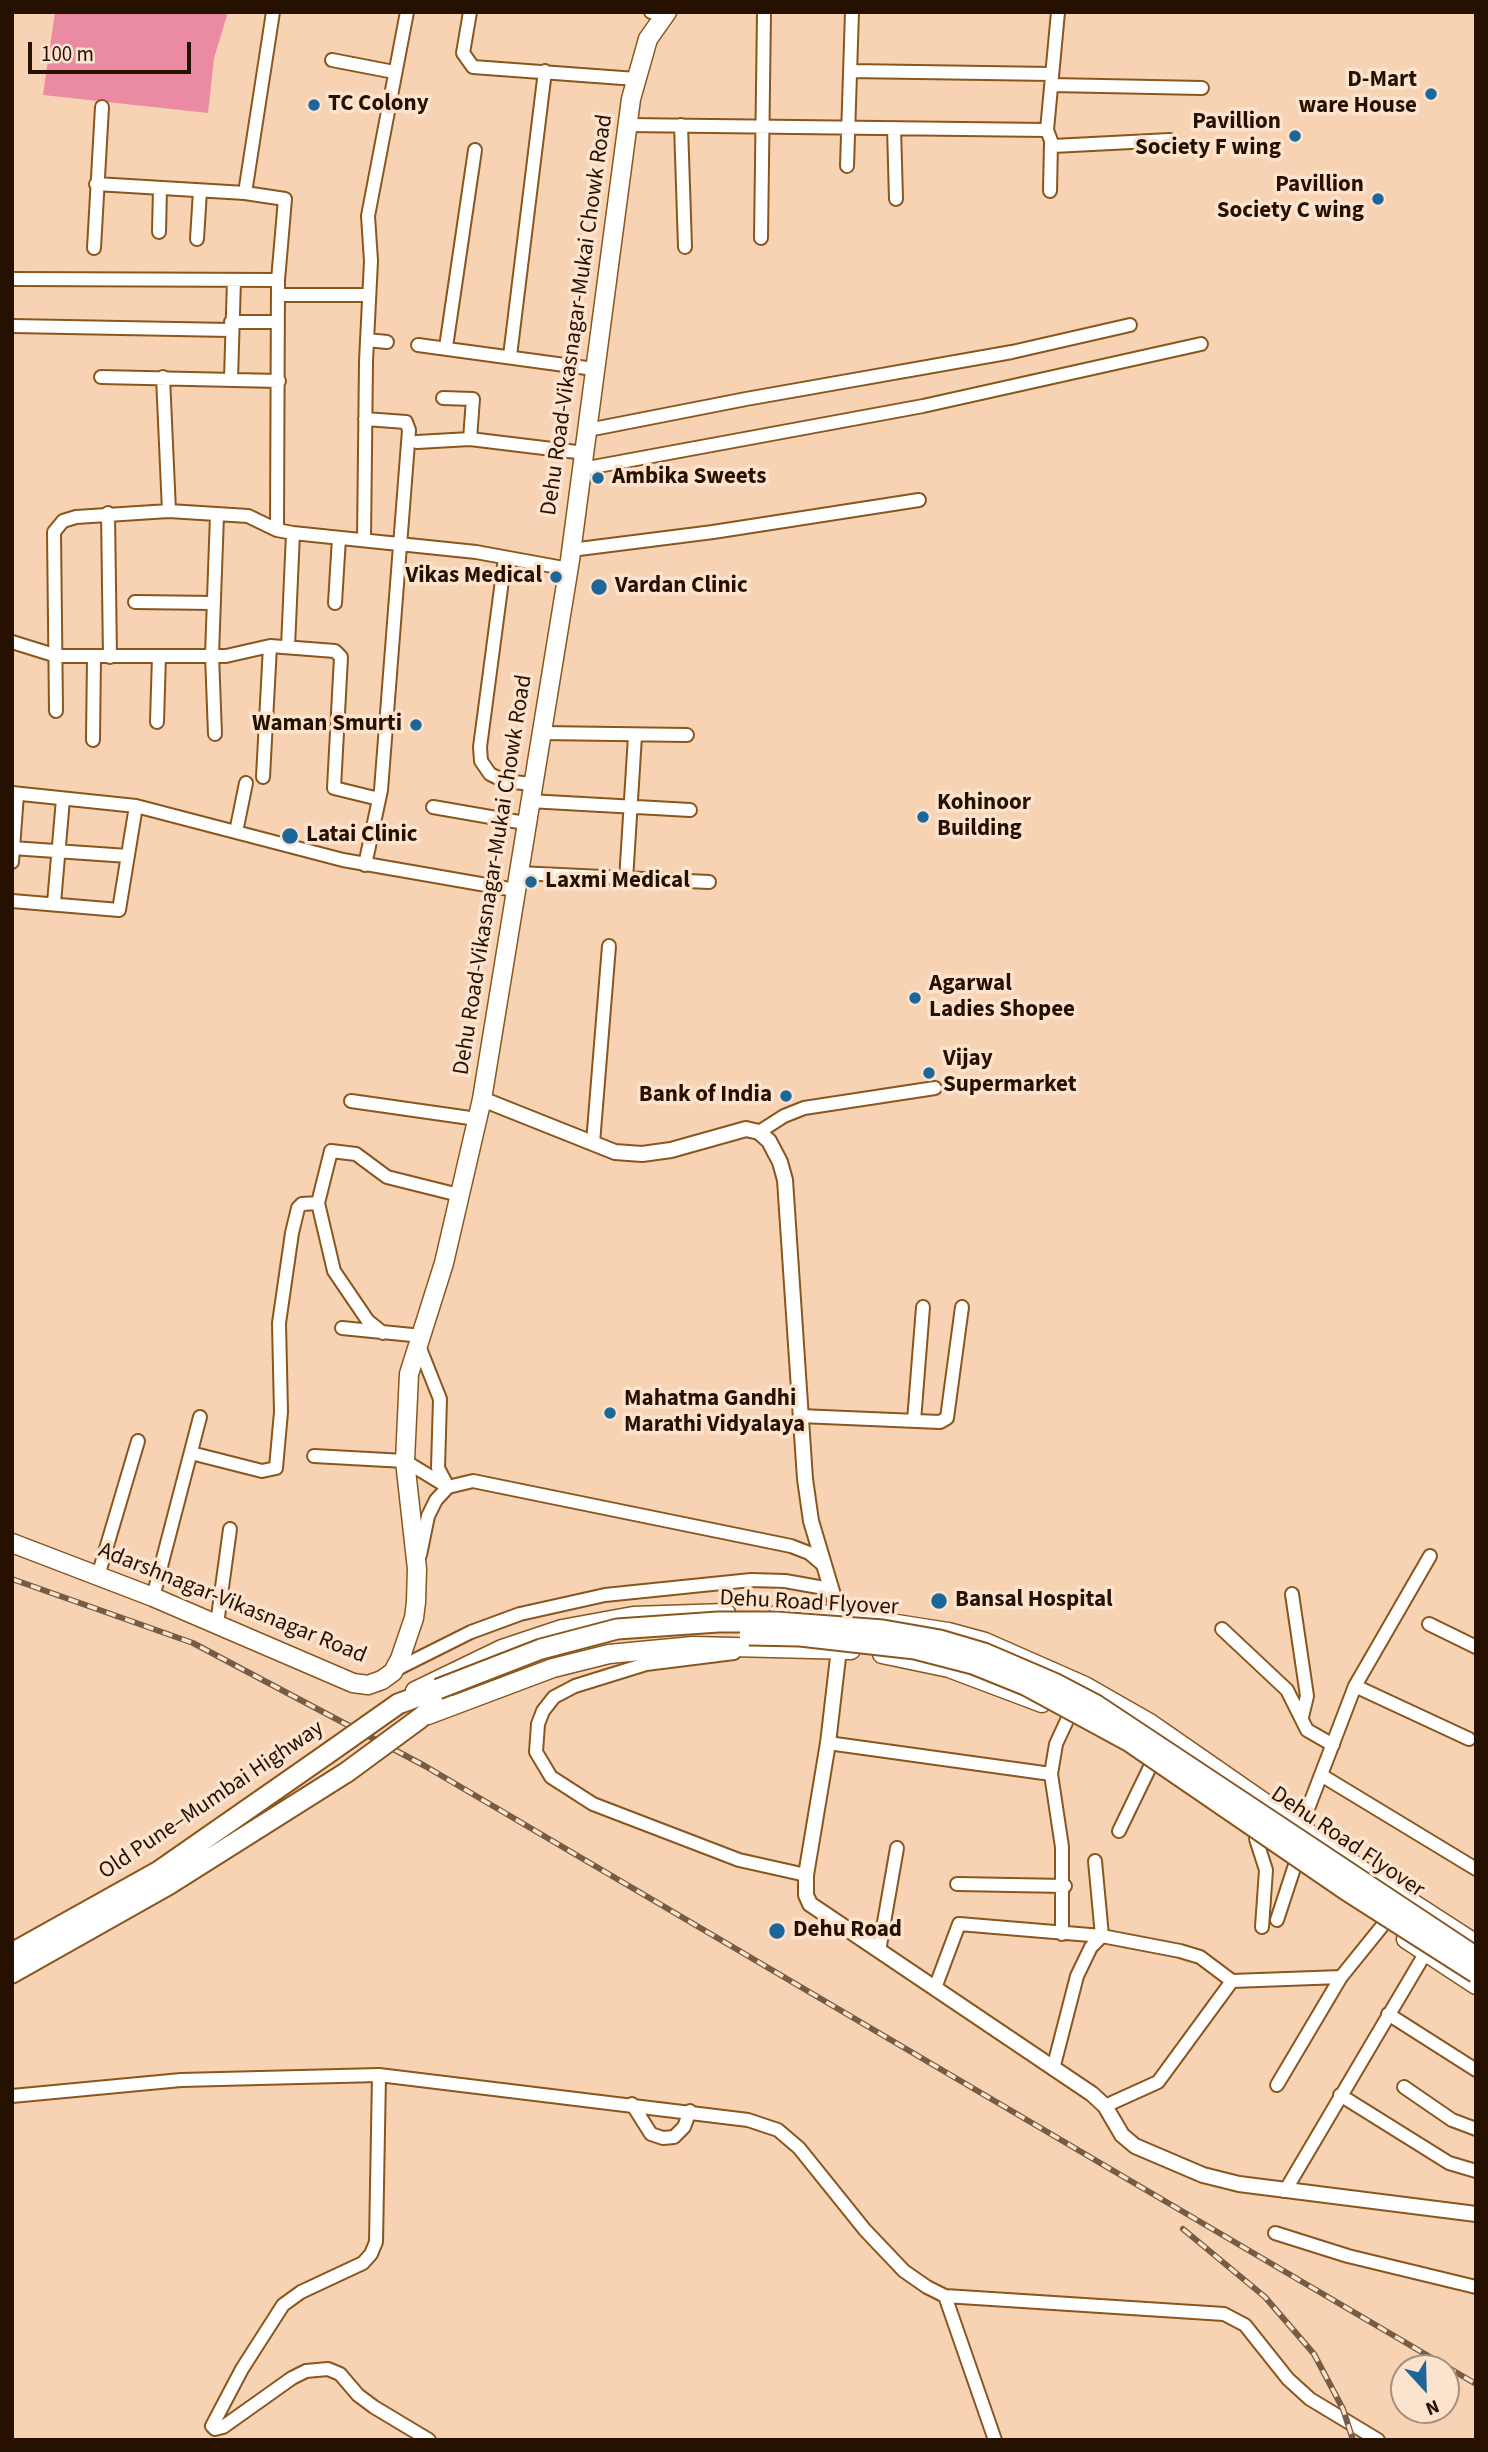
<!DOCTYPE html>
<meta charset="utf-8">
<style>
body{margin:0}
#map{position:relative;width:1488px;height:2452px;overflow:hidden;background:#f7d3b3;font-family:"Source Sans 3",sans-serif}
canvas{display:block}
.frame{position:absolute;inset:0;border:14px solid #261100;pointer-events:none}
.north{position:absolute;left:1390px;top:2354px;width:70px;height:70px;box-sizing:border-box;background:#fbe3ce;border:2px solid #a68f7c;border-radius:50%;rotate:158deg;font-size:19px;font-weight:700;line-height:28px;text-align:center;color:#261100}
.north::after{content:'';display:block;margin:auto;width:24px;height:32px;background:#1d669a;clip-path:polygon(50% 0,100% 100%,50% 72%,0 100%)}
.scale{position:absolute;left:28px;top:42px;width:163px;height:32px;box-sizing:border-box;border:4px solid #261100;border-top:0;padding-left:9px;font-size:21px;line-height:24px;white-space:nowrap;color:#261100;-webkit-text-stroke:5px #fbe3ce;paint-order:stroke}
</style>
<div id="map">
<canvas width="1488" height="2452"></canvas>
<div class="frame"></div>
<div class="north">N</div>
<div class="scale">100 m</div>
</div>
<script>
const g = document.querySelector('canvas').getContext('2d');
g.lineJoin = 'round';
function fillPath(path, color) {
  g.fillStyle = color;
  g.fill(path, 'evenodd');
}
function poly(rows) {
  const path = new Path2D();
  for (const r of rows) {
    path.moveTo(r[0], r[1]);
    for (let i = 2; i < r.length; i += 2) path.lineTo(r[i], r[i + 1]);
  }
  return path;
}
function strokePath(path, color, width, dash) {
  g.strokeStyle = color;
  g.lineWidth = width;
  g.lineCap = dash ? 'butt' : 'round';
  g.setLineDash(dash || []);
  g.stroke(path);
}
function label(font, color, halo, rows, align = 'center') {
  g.font = font + ' "Source Sans 3",sans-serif';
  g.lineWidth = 7;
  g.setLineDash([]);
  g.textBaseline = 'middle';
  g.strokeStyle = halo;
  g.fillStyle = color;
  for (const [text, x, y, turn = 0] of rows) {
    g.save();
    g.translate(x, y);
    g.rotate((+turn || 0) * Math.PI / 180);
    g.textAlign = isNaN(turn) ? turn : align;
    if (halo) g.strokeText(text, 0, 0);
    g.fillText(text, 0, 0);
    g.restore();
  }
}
const forest = poly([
 [55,12,228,12,214,58,208,113,43,95]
]);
const minor = poly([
 [470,12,463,53,473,67,636,79],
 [651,12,666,14],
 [1058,12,1047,130,1053,146,1170,140],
 [332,60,394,72],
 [850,71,1052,74],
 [1052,85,1202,88],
 [627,125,1047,130],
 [681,125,685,247],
 [894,128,896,199],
 [847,166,852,12],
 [96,184,245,193,285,199,278,280,277,530],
 [1050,191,1051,143],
 [245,193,273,12],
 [159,232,160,188],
 [761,238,764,12],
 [197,239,200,191],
 [94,248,102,107],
 [12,279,278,280],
 [278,295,369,295],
 [231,322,278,322],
 [12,326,231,330],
 [367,340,387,342],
 [418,345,594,369],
 [446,347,475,150],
 [510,356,545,71],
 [101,377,279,381],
 [163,377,169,511],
 [231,379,234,280],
 [443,398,473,399,470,439],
 [588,430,746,399,1012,352,1130,325],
 [417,442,470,439,585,453],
 [582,469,923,406,1201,344],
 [108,513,110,657],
 [364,540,366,361,371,261,368,216,407,12],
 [571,550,713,532,919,500],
 [505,558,480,747,481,761,490,774,504,781,532,784],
 [135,602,214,603],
 [335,603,339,538],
 [12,642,57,656,226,656,270,646,335,651,341,657,334,788,379,799],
 [288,647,293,533],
 [56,711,54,532,63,521,76,517,169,511,248,516,277,530,293,533,476,552,569,569],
 [157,722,159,656],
 [541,733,687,735],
 [215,734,212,655,217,515],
 [93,740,94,657],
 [263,777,270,646],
 [12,793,136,806,343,860,515,890],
 [529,801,690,810],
 [433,807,525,823],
 [236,832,246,783],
 [12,848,128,856],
 [12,862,17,794],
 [365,865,381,790,409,430,406,422,365,419],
 [518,873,709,882],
 [626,880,635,736],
 [12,901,119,910,136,806],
 [54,903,63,799],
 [351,1101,477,1119],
 [759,1132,784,1116,804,1108,935,1088],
 [593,1143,609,946],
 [318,1203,334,1271,368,1321,383,1333],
 [342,1328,422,1336],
 [419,1346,440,1399,438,1468,448,1487],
 [800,1416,940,1422,947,1418,962,1307],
 [914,1421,923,1307],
 [191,1453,262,1471,276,1468,281,1412,279,1323,292,1233,298,1208,302,1204,318,1203,331,1151,356,1154,387,1177,459,1195],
 [314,1456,405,1461,446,1486],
 [420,1555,428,1516,436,1500,448,1487,473,1481,791,1546,809,1553,822,1564],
 [98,1576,138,1441],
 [1292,1594,1307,1696,1302,1717],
 [153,1597,200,1417],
 [217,1624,230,1529],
 [1429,1624,1476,1647],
 [1222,1629,1287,1690,1307,1730,1333,1745],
 [734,1653,646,1664,575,1686,554,1697,543,1711,538,1724,536,1752,551,1777,593,1804,739,1860,806,1875],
 [395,1670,471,1632,520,1614,605,1595,751,1580,785,1581,830,1589],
 [1355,1686,1469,1739],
 [828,1743,1051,1774],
 [1321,1775,1476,1869],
 [1301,1827,1355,1686,1430,1556],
 [1119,1831,1150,1767],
 [1256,1839,1266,1870,1262,1927],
 [957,1884,1065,1886],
 [1277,1920,1295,1865],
 [1062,1934,1062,1847,1051,1774,1056,1744,1069,1716],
 [879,1951,897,1848],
 [935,1988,959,1924,1102,1936,1180,1951,1200,1957,1232,1981],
 [1388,2014,1476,2070],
 [1053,2069,1077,1976,1091,1947,1102,1936,1095,1861],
 [379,2075,376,2242,371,2254,363,2263,301,2292,283,2305,242,2369,212,2426,215,2429,223,2427,292,2378,306,2371,328,2369,340,2374,358,2395,374,2407,429,2440],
 [1277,2085,1341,1977,1383,1925],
 [1404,2087,1452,2120,1476,2129],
 [1340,2095,1449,2163,1476,2171],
 [12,2096,181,2080,379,2075,748,2120,778,2130,799,2148,865,2230,904,2271,927,2287,945,2296,1224,2314,1245,2325,1288,2379,1310,2399,1378,2440],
 [632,2104,651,2134,663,2138,674,2137,684,2127,690,2111],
 [1105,2106,1158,2082,1232,1981,1341,1977],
 [1285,2191,1426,1952],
 [1275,2233,1348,2256,1476,2287],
 [945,2296,995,2440]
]);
const tertiary = poly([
 [482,1099,615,1152,642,1154,671,1150,746,1129,759,1132,769,1141,780,1162,785,1180,805,1479,811,1521,839,1615,839,1649,828,1743,806,1875,806,1895,810,1904,1092,2094,1105,2106,1122,2135,1135,2146,1203,2175,1239,2184,1476,2214]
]);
const primary = poly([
 [12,1543,153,1597,353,1683,368,1685,382,1680,393,1672,400,1659,414,1618,416,1602,417,1569,405,1461,409,1374,444,1263,482,1099,570,560,631,99,648,39,667,12],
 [778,1614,839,1615,948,1632,985,1642,1085,1686,1148,1722,1360,1869,1476,1944],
 [882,1654,949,1668,1042,1703],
 [415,1691,502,1649,562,1629,633,1616,726,1613],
 [428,1715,553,1668,609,1654,693,1646,851,1650],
 [1406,1939,1476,1985]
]);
const trunk = poly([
 [398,1704,438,1689],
 [419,1719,443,1699],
 [12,1953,159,1871,327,1754],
 [12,1973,168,1885,347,1772]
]);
const rail = poly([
 [12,1579,193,1643,425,1766,1476,2384],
 [1183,2229,1265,2297,1314,2354,1343,2409,1353,2440]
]);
const trunkBridge = poly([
 [749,1635,800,1636,915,1649,973,1664,1025,1685,1130,1742,1346,1890,1476,1973],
 [438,1689,541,1649,617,1629,718,1622,777,1622,883,1630,940,1640,984,1653,1054,1683,1096,1705,1476,1957],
 [327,1754,398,1704],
 [347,1772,419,1719]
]);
const markers = [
 [1431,94,7,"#1d669a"],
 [314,105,7,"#1d669a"],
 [1295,136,7,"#1d669a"],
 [1378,199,7,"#1d669a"],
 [598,478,7,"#1d669a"],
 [556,577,7,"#1d669a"],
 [599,587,9,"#1d669a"],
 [416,725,7,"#1d669a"],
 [923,817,7,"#1d669a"],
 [290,836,9,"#1d669a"],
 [531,882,7,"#1d669a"],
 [915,998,7,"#1d669a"],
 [929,1073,7,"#1d669a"],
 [786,1096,7,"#1d669a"],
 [610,1413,7,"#1d669a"],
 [939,1601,9,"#1d669a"],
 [777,1931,9,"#1d669a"]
];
const poiNames = [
 ["D-Mart",1417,81,"right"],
 ["ware House",1417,107,"right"],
 ["TC Colony",328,105],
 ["Pavillion",1281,123,"right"],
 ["Society F wing",1281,149,"right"],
 ["Pavillion",1364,186,"right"],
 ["Society C wing",1364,212,"right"],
 ["Ambika Sweets",612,478],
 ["Vikas Medical",542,577,"right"],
 ["Vardan Clinic",615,587],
 ["Waman Smurti",402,725,"right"],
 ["Kohinoor",937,804],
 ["Building",937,830],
 ["Latai Clinic",306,836],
 ["Laxmi Medical",545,882],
 ["Agarwal",929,985],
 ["Ladies Shopee",929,1011],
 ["Vijay",943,1060],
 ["Supermarket",943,1086],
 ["Bank of India",772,1096,"right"],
 ["Mahatma Gandhi",624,1400],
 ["Marathi Vidyalaya",624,1426],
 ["Bansal Hospital",955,1601],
 ["Dehu Road",793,1931]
];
const streetNames = [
 ["Dehu Road-Vikasnagar-Mukai Chowk Road",578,315,-82],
 ["Dehu Road-Vikasnagar-Mukai Chowk Road",494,875,-81],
 ["Adarshnagar-Vikasnagar Road",232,1604,22],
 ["Dehu Road Flyover",809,1604,3],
 ["Old Pune–Mumbai Highway",212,1801,-34],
 ["Dehu Road Flyover",1347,1843,34]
];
fillPath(forest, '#ea8ba3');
strokePath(minor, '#89561d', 16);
strokePath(tertiary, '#89561d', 18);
strokePath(primary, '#89561d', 21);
strokePath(trunk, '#89561d', 23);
strokePath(minor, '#fff', 12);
strokePath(tertiary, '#fff', 14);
strokePath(primary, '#fff', 18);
strokePath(trunk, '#fff', 19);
strokePath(rail, '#765b45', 6);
strokePath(rail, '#fbe3ce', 3.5, [10]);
strokePath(trunkBridge, '#89561d', 23, []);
strokePath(trunkBridge, '#fff', 19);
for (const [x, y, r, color] of markers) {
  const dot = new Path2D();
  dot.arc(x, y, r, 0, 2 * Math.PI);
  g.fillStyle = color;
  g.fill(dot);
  strokePath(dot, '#fbe3ce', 2.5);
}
label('bold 23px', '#261100', '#fbe3ce', poiNames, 'left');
label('23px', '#261100', '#fbe3ce', streetNames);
</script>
